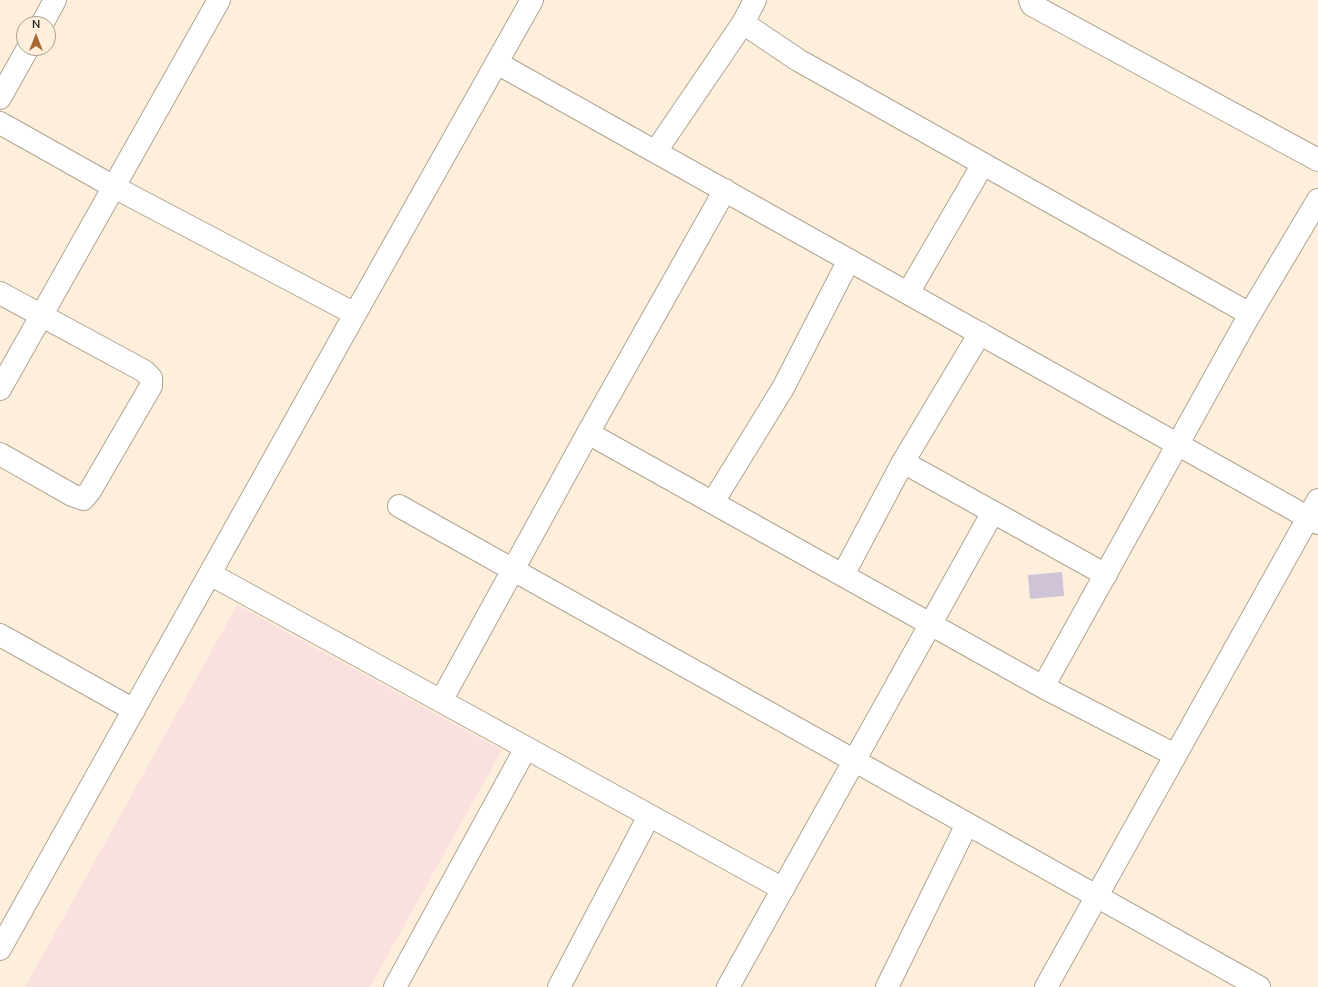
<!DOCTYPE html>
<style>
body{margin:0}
#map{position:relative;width:1318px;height:987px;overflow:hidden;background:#feefdc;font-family:"Nunito Sans",sans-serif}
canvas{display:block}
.north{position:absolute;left:16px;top:16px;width:40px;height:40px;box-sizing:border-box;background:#feefdc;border:1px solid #a89d8f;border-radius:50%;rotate:0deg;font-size:11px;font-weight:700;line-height:16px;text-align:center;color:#28231c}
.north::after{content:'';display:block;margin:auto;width:14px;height:18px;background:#a86731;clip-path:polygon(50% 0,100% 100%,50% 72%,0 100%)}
</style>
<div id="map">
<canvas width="1318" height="987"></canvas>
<div class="north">N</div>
</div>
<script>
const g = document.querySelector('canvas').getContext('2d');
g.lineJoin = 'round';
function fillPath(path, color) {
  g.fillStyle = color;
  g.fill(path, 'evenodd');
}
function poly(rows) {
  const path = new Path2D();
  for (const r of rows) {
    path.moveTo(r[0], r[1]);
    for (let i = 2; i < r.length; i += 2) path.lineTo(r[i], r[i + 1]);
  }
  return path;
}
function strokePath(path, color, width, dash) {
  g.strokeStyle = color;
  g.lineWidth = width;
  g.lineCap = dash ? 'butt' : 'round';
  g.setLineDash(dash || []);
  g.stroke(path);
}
const commercial = poly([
 [237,605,502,750,370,987,25,987]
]);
const building = poly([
 [1062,572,1064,596,1030,599,1028,575]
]);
const minor = poly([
 [1030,0,1032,5,1318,160],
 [743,23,798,60,1250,314],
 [42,24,55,0],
 [497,63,1318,523],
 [0,98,28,48],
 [0,123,114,187,355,314],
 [656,151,743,23,755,0],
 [0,293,144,371,151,378,151,386,90,491,83,499,72,495,0,454],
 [908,293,983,164],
 [0,389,219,0],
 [588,433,1043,687,1175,755],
 [903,462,1106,575],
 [713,502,783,388,849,260],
 [399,506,1259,987],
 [210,574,783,889],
 [843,575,903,462,980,333],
 [0,635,134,710],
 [1043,687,1250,314,1318,200],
 [441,701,588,433,725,190],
 [0,949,355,314,532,0],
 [395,987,526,748],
 [559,987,649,816],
 [728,987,993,512],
 [887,987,967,824],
 [1046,987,1318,500]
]);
fillPath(commercial, '#fbe0e0');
fillPath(building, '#cfc4d7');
strokePath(minor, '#b1a392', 24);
strokePath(minor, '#fff', 22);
</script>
